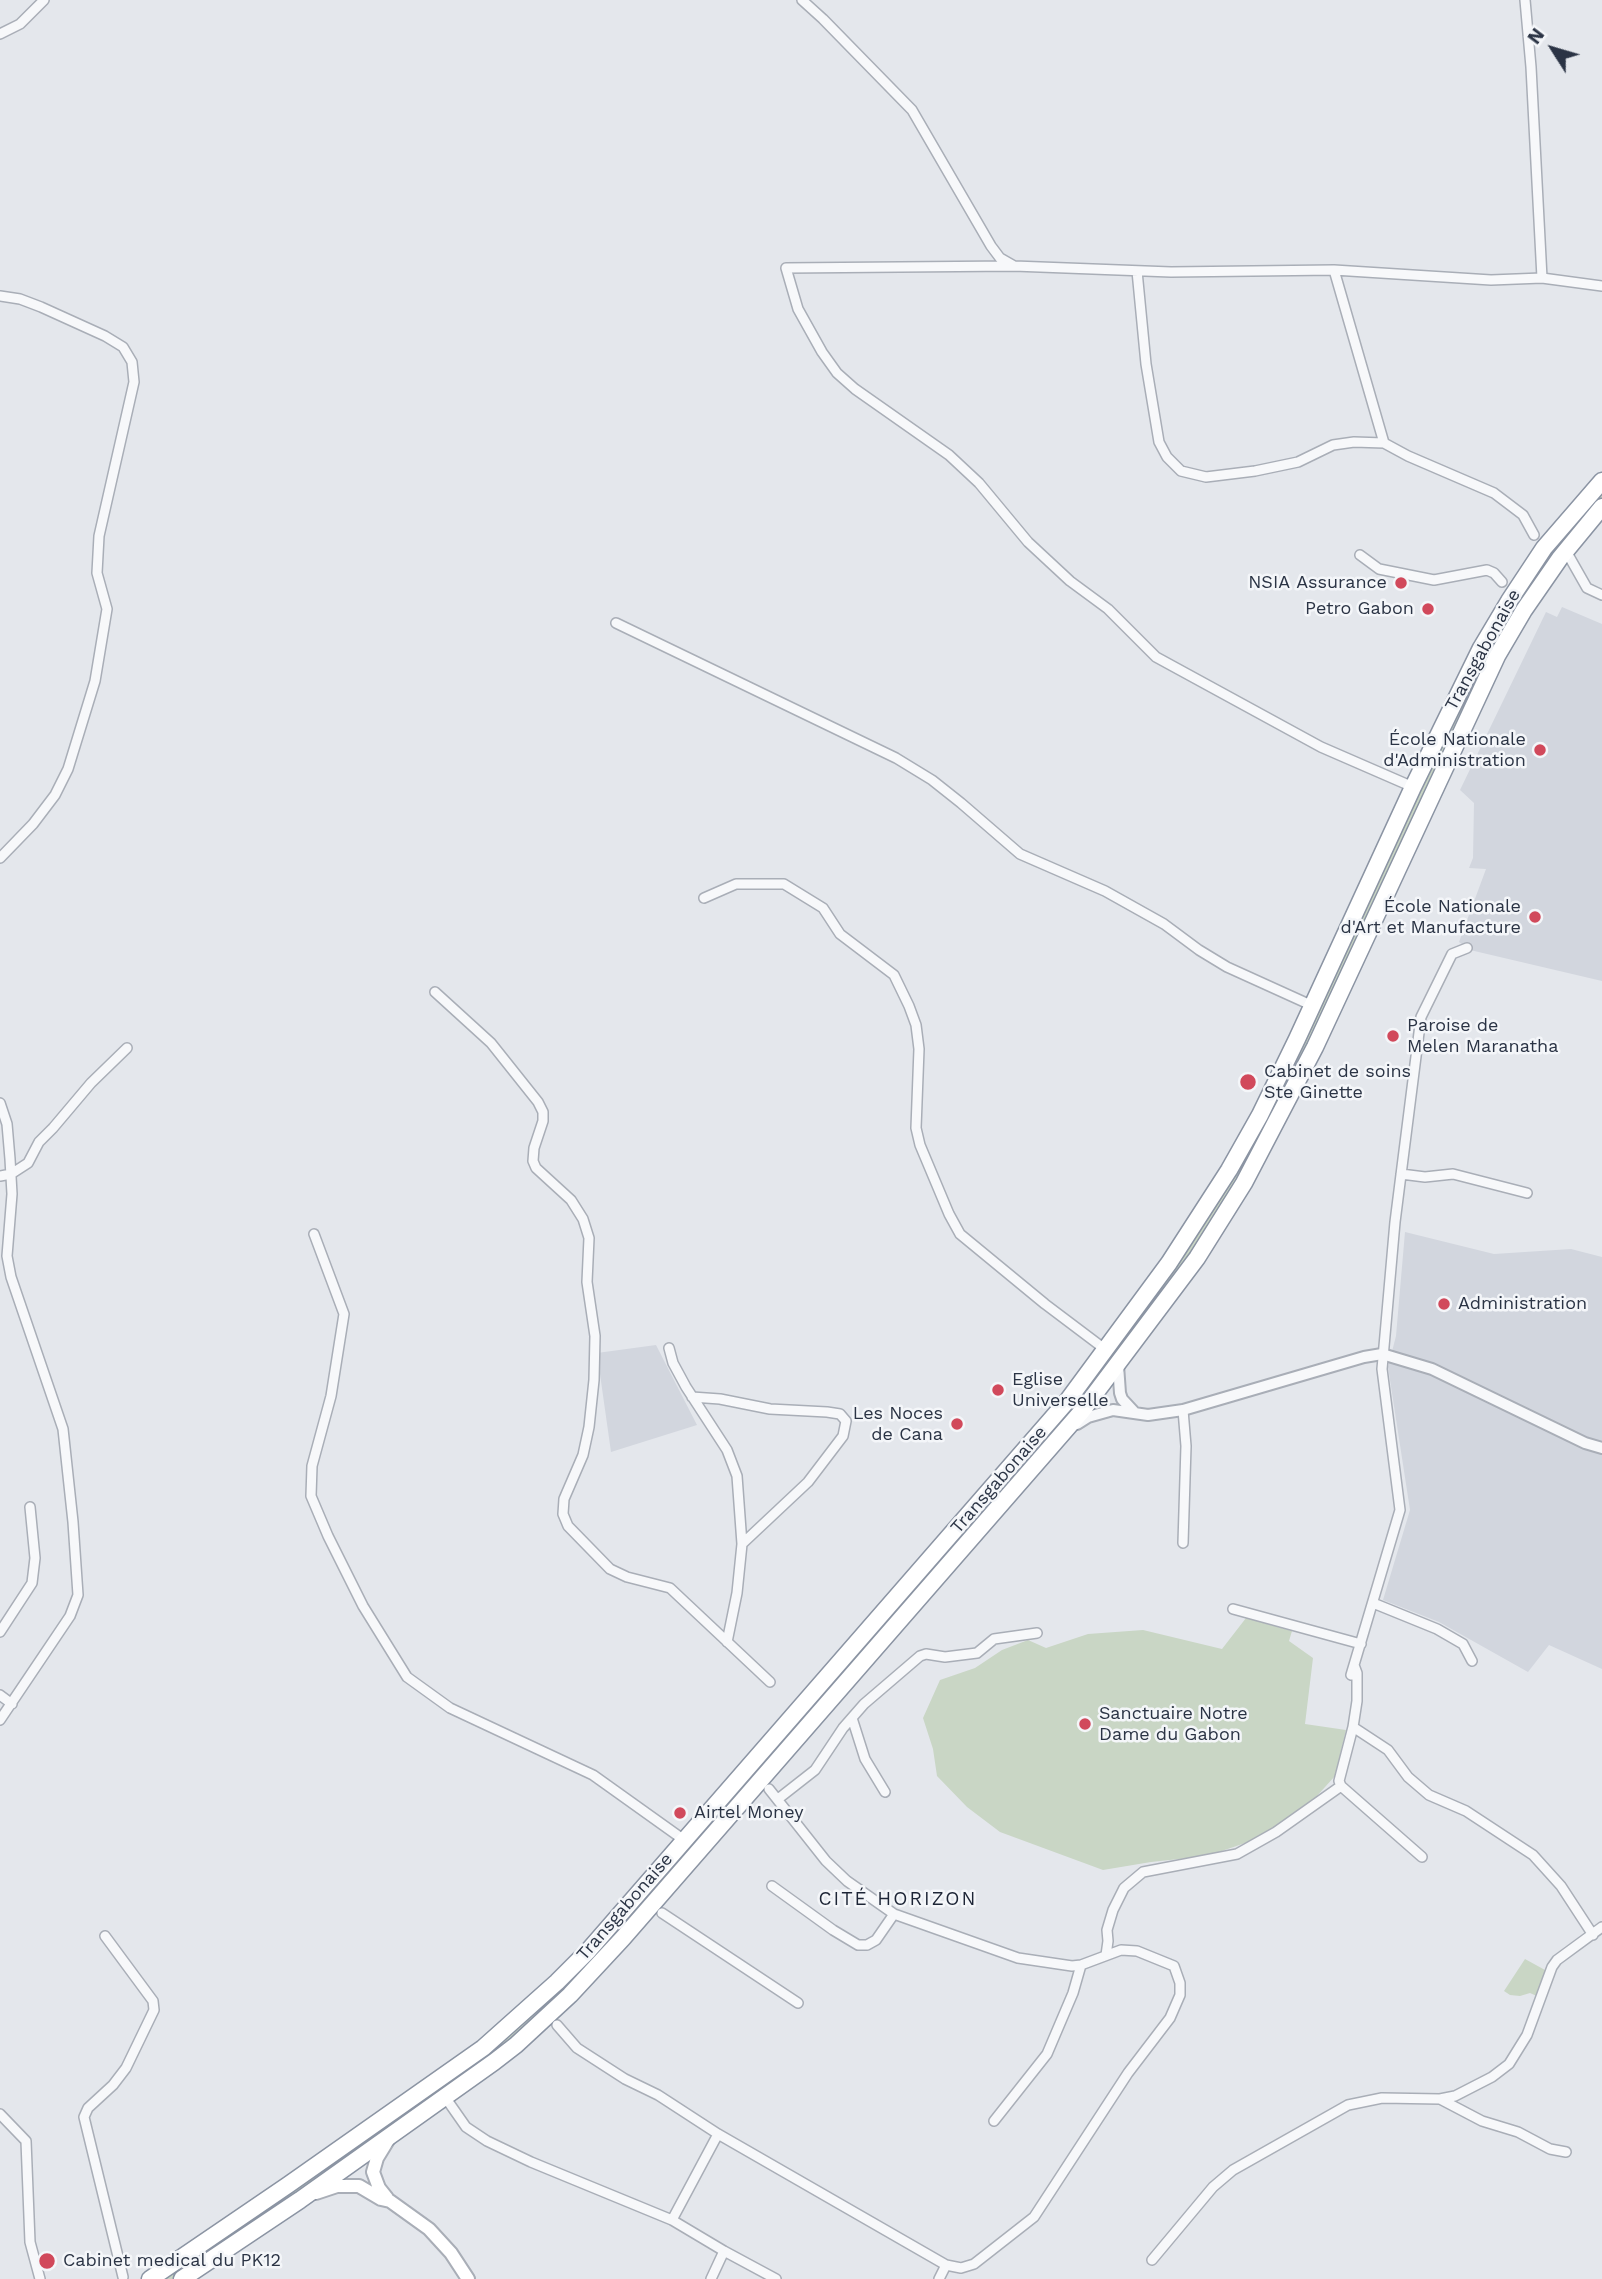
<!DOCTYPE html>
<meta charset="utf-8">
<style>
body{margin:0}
#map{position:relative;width:1602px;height:2279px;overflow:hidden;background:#e4e7ec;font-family:"Work Sans",sans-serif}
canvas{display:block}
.north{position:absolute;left:1518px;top:14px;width:70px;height:70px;-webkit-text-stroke:5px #f4f6f9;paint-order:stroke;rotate:307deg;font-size:19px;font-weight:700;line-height:28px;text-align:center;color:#2b3445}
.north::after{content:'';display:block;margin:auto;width:24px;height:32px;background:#2b3445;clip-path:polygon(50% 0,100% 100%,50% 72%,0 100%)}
</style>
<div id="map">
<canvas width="1602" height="2279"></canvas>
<div class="north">N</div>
</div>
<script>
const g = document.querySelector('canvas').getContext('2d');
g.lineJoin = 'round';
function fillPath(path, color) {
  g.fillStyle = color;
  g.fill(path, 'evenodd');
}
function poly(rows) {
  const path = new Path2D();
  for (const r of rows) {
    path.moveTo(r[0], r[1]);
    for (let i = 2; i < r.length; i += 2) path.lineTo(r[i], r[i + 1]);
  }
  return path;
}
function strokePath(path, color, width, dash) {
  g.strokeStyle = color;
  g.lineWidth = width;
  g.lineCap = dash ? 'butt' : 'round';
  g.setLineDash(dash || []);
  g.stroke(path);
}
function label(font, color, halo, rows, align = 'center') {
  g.font = font + ' "Work Sans",sans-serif';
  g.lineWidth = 5;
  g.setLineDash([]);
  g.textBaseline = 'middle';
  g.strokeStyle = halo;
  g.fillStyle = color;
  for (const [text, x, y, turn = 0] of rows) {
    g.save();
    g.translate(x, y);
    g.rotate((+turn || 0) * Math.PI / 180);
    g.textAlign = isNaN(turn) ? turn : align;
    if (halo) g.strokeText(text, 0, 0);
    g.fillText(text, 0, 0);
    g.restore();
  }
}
const built = poly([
 [1562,607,1602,624,1602,981,1470,950,1459,942,1486,869,1469,868,1473,858,1474,803,1460,790,1546,612,1557,617],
 [1405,1232,1494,1254,1571,1249,1602,1257,1602,1669,1549,1645,1528,1672,1439,1622,1383,1600,1410,1510,1388,1367,1396,1336],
 [656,1345,697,1425,611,1452,597,1353]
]);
const green = poly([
 [1602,491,1602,499,1555,555,1241,1175,1183,1267,1091,1391,596,1959,515,2037,324,2175,172,2279,161,2279,487,2053,1087,1387,1178,1264,1236,1172,1487,651,1514,605,1550,552],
 [1246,1618,1292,1631,1289,1641,1313,1658,1305,1724,1346,1730,1335,1776,1316,1797,1257,1839,1207,1856,1151,1862,1103,1870,1000,1832,967,1807,937,1776,933,1749,923,1718,940,1680,975,1668,1002,1650,1028,1640,1046,1648,1088,1634,1143,1630,1222,1649],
 [1525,1959,1545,1970,1546,1976,1539,1997,1530,1993,1520,1996,1510,1995,1504,1991]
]);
const minor = poly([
 [802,0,823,19,912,110,991,246,1000,258,1014,266,1171,272,1334,270,1491,280,1542,278,1602,286],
 [1525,0,1531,67,1542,278],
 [0,34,20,24,44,0],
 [1014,266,786,268,798,309,822,352,837,373,855,389,949,455,979,483,1028,542,1070,581,1108,609,1156,657,1321,747,1413,787],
 [1334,270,1384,443],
 [1137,271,1146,364,1159,442,1167,457,1181,471,1206,477,1255,471,1298,462,1333,445,1354,442,1384,443,1408,456,1494,493,1523,515,1534,535],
 [0,296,20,299,41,307,105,336,123,347,132,362,134,382,99,536,97,573,107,609,95,681,68,769,55,795,33,824,0,858],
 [1566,551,1587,588,1602,595],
 [1360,555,1379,569,1434,580,1487,570,1494,573,1502,582],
 [616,623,896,758,932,780,961,803,1020,854,1105,891,1164,924,1199,950,1227,967,1313,1006],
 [704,898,736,884,784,884,823,908,840,934,894,975,909,1006,916,1025,919,1049,916,1128,920,1145,949,1214,960,1234,1045,1304,1106,1350],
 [435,992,491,1043,538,1102,543,1112,543,1121,534,1148,533,1161,536,1168,571,1200,583,1219,589,1238,587,1282,595,1336,594,1380,589,1427,583,1455,564,1499,563,1514,568,1526,610,1569,627,1577,670,1588,770,1682],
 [0,1103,7,1124,10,1159,12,1194,7,1256,11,1277,63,1429,73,1522,78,1595,70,1616,0,1720],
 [1401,1174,1425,1177,1453,1174,1527,1193],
 [0,1176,11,1174,28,1163,39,1142,53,1128,91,1083,127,1048],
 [314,1234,344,1314,331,1396,312,1466,311,1496,328,1536,363,1606,407,1677,450,1708,593,1775,684,1840],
 [669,1348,673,1363,686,1387,727,1450,737,1476,742,1544],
 [692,1397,720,1399,770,1409,827,1412,840,1414,846,1421,843,1436,808,1482,742,1544,737,1593,727,1642],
 [1183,1410,1186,1446,1183,1543],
 [1373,1603,1437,1629,1463,1644,1472,1661],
 [1233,1609,1361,1644],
 [0,1632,32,1583,35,1558,30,1507],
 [1354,1665,1357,1673,1357,1701,1353,1727,1388,1750,1408,1777,1429,1795,1466,1811,1533,1855,1561,1886,1593,1935],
 [1351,1675,1400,1510,1382,1369,1395,1222,1421,1017,1452,954,1467,948],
 [0,1695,12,1704],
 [852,1718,865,1759,885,1792],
 [1353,1727,1339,1781,1341,1786,1422,1857],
 [778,1799,815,1770,843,1728,864,1704,920,1656,926,1654,945,1657,977,1653,994,1639,1037,1633],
 [772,1886,833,1930,858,1945,867,1945,876,1940,894,1914],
 [662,1913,798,2003],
 [105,1936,153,2001,154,2010,126,2068,113,2085,88,2108,84,2117,123,2277],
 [1106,1955,1108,1941,1107,1930,1113,1910,1124,1888,1143,1872,1237,1854,1276,1832,1341,1786],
 [557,2025,577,2048,625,2079,658,2095,718,2134,946,2265,961,2268,974,2264,1034,2217,1128,2073,1170,2018,1180,1995,1180,1983,1174,1966,1137,1951,1121,1950,1081,1965,1072,1966,1018,1958,894,1914,847,1881,826,1861,769,1789],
 [445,2097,466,2127,487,2141,531,2162,672,2220,724,2251,776,2279],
 [1440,2099,1482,2121,1518,2132,1550,2149,1566,2152],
 [0,2114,26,2141,30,2242,40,2279],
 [994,2121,1047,2054,1073,1993,1081,1965],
 [672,2220,718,2134],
 [1152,2260,1213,2187,1233,2170,1348,2105,1382,2098,1440,2099,1455,2096,1492,2077,1509,2064,1527,2035,1552,1967,1557,1960,1602,1927],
 [711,2279,724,2251],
 [939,2279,946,2265]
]);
const tertiary = poly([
 [1118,1365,1120,1393,1122,1399,1135,1413],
 [1077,1424,1088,1417,1113,1410,1148,1415,1183,1410,1364,1357,1382,1354,1432,1369,1585,1443,1602,1448]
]);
const secondary = poly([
 [316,2193,337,2186,359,2186,381,2199,390,2201,429,2229,451,2253,468,2279],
 [387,2198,379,2188,373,2172,377,2158,388,2140]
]);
const trunk = poly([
 [150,2279,288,2185,483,2048,557,1982,588,1951,1068,1400,1169,1263,1229,1170,1260,1115,1297,1039,1413,787,1481,648,1509,601,1544,548,1602,481],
 [182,2279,300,2200,494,2062,516,2045,570,1995,623,1938,1082,1411,1197,1258,1244,1183,1315,1047,1497,656,1524,610,1560,558,1602,507]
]);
const markers = [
 [1401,583,7,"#d1495b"],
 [1428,609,7,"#d1495b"],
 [1540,750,7,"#d1495b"],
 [1535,917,7,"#d1495b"],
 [1393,1036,7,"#d1495b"],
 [1248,1082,9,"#d1495b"],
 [1444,1304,7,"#d1495b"],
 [998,1390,7,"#d1495b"],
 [957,1424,7,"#d1495b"],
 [1085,1724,7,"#d1495b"],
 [680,1813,7,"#d1495b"],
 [47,2261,9,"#d1495b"]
];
const poiNames = [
 ["NSIA Assurance",1387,583,"right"],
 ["Petro Gabon",1414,609,"right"],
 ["École Nationale",1526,740,"right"],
 ["d'Administration",1526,761,"right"],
 ["École Nationale",1521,907,"right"],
 ["d'Art et Manufacture",1521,928,"right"],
 ["Paroise de",1407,1026],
 ["Melen Maranatha",1407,1047],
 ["Cabinet de soins",1264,1072],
 ["Ste Ginette",1264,1093],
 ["Administration",1458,1304],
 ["Eglise",1012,1380],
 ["Universelle",1012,1401],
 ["Les Noces",943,1414,"right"],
 ["de Cana",943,1435,"right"],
 ["Sanctuaire Notre",1099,1714],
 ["Dame du Gabon",1099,1735],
 ["Airtel Money",694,1813],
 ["Cabinet medical du PK12",63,2261]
];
const streetNames = [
 ["Transgabonaise",1483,650,-61],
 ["Transgabonaise",999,1480,-49],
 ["Transgabonaise",625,1907,-49]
];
const neighbourhoodNames = [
 ["CITÉ HORIZON",898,1899]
];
fillPath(built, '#d2d6de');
fillPath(green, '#c9d6c5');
strokePath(minor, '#a9aeb7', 12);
strokePath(tertiary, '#a9aeb7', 14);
strokePath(secondary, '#a9aeb7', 16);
strokePath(trunk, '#8b94a3', 19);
strokePath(minor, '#f7f8fa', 9);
strokePath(tertiary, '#f7f8fa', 10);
strokePath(secondary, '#fff', 12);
strokePath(trunk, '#fff', 16);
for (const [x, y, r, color] of markers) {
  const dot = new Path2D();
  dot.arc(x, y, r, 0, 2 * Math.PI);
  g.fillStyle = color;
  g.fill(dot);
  strokePath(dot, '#f4f6f9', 2.5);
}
label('18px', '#2b3445', '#f4f6f9', poiNames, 'left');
label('18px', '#2b3445', '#f4f6f9', streetNames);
g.letterSpacing = '2px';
label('19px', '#1d2536', '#f4f6f9', neighbourhoodNames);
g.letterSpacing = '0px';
</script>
